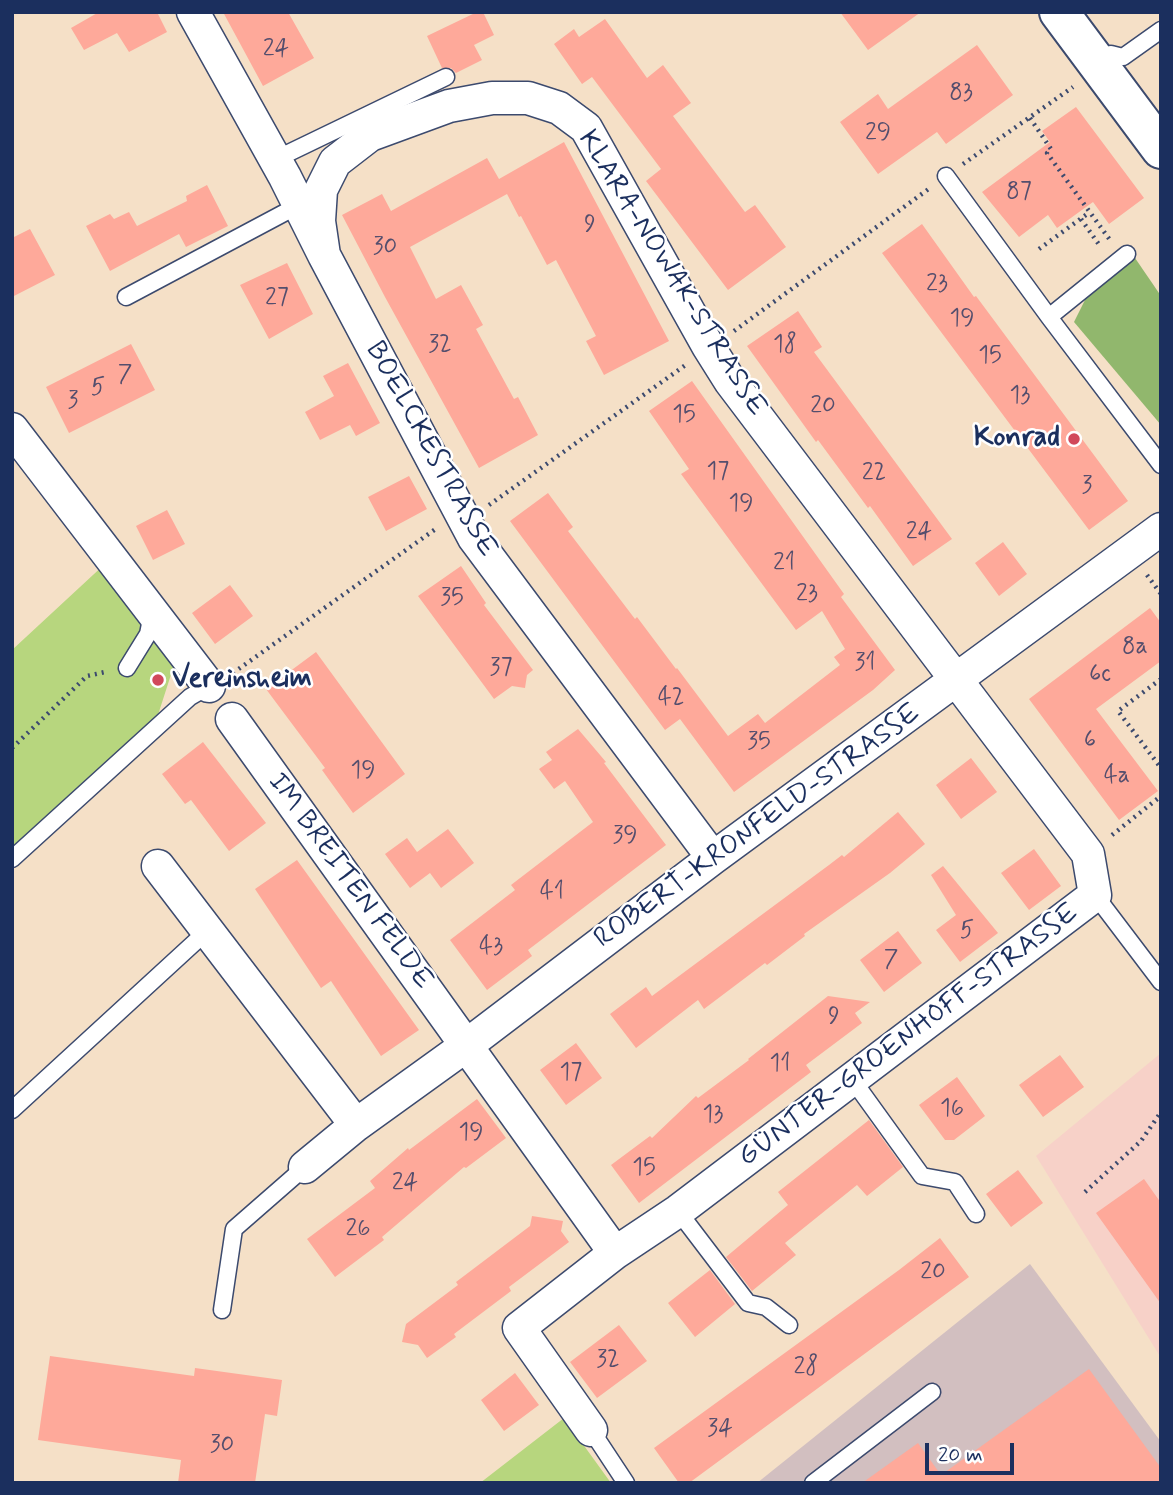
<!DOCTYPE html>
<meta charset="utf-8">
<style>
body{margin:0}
#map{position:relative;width:1173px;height:1495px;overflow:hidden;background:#f5e0c7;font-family:Mynerve,sans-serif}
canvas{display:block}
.frame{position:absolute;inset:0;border:14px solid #1b2f5e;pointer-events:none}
.scale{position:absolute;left:925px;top:1443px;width:89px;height:32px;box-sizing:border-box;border:4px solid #1b2f5e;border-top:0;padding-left:9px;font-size:21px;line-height:24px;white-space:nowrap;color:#1b2f5e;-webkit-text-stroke:5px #fff;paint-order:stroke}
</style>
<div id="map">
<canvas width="1173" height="1495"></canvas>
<div class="frame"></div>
<div class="scale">20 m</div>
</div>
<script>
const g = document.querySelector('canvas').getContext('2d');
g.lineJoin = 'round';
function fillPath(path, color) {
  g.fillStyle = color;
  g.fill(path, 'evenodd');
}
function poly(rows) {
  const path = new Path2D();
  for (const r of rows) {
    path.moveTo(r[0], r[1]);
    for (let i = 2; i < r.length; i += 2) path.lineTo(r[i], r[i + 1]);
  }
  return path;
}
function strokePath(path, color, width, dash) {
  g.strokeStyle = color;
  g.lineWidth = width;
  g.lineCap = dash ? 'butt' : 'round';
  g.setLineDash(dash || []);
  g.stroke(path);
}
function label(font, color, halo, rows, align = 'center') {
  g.font = font + ' Mynerve,sans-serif';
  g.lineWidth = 5;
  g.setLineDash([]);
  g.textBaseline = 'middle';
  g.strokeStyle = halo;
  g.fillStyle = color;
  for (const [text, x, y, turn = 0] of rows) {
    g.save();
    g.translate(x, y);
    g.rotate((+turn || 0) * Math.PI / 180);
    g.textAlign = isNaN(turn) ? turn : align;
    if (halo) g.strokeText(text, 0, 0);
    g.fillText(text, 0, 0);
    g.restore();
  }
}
const built = poly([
 [1161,1053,1161,1358,1036,1156]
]);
const industrial = poly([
 [1030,1264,1161,1442,1161,1483,757,1483]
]);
const green = poly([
 [107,562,176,659,157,718,12,847,12,650],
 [564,1418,611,1483,480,1483]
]);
const forest = poly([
 [1135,258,1161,296,1161,425,1074,322,1090,290]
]);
const building = poly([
 [99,12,157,12,167,32,129,52,117,33,84,50,71,28],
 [223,12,288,12,314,58,263,86],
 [477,12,483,12,494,35,474,45,482,60,456,73,451,68,442,68,427,36],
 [840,12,921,12,868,50],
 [605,19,647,78,663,65,691,103,673,116,745,212,755,205,786,247,728,290,646,181,661,169,592,77,582,84,554,44,574,29,579,37],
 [977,45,1013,95,946,144,937,132,878,174,840,122,878,94,888,109],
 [1076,107,1144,198,1109,224,1093,202,1057,228,1048,215,1019,237,982,192,1050,142,1042,131],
 [564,142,669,341,604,375,586,341,596,336,556,260,547,265,521,216,519,217,507,194,410,247,436,299,461,285,483,325,476,329,514,399,518,397,538,435,479,468,385,297,342,215,382,194,391,211,487,158,499,179],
 [207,185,228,226,186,247,179,234,110,271,86,226,110,214,114,219,129,212,137,226,187,201,186,196],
 [922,224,974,297,976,296,999,327,1128,501,1089,530,882,253],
 [30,229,55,275,12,297,12,238],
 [287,263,313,314,269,339,240,285],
 [798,311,822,347,814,352,952,539,913,566,870,506,868,508,818,440,816,442,747,346],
 [131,344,155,390,69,433,46,387],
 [348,363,380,423,356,436,350,425,320,440,305,412,334,396,323,376],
 [692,381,844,594,841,597,895,670,873,690,734,792,680,719,665,730,510,521,548,493,573,527,568,531,635,619,637,617,676,669,677,668,728,736,758,714,765,723,840,665,834,657,845,649,822,611,796,630,681,474,689,469,649,411],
 [409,476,427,509,386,531,368,497],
 [167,510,185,544,153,560,136,526],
 [1003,542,1027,574,999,596,975,563],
 [461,566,486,603,484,605,533,670,527,675,525,688,512,686,494,699,418,596],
 [230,585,253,616,215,644,192,613],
 [1150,608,1161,623,1161,661,1096,709,1158,791,1119,820,1029,699],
 [316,652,405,774,353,813,322,770,325,768,266,689],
 [578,729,606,762,604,763,666,845,528,950,532,956,487,990,450,940,515,890,511,885,593,822,565,781,554,789,539,769,552,760,546,752],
 [203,742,266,823,229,851,191,800,185,804,162,774],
 [971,758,997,792,961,819,936,785],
 [898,812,925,844,890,873,804,934,805,936,767,965,765,963,704,1009,698,1000,636,1048,610,1014,646,987,652,996,829,865,842,855,844,857],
 [448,829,474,863,441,888,430,873,410,888,385,854,407,838,417,852],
 [1034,849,1061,886,1029,910,1001,873],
 [297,860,419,1030,381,1056,331,981,321,988,255,889],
 [943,866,998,933,960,962,936,930,956,915,931,875],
 [898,931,922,963,884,992,860,960],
 [828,996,870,1002,855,1013,862,1023,806,1065,811,1072,639,1203,611,1165,650,1136,652,1138,696,1096,698,1098,749,1060,748,1059],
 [576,1043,602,1078,566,1105,540,1070],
 [1060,1055,1084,1087,1043,1117,1019,1085],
 [957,1077,985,1116,954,1140,945,1140,919,1105],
 [477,1099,506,1138,466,1168,464,1167,382,1237,384,1240,335,1277,307,1239,375,1188,370,1181,408,1148,409,1150],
 [869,1120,903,1167,867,1196,857,1185,785,1243,796,1255,752,1291,726,1257,788,1205,778,1192],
 [1018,1170,1043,1203,1011,1227,986,1194],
 [1144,1179,1161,1203,1161,1304,1096,1213],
 [532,1216,563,1221,561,1231,569,1242,509,1287,511,1291,454,1334,456,1337,427,1358,418,1345,402,1342,406,1324,458,1285,456,1282,530,1226],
 [940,1238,969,1277,689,1483,679,1483,654,1448,899,1270],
 [710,1270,735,1304,695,1337,668,1303],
 [619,1325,647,1361,597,1398,570,1362],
 [50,1356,194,1376,195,1368,282,1380,277,1416,265,1414,255,1483,178,1483,181,1460,38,1440],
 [1089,1369,1161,1468,1161,1483,862,1483,918,1443,941,1475],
 [515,1373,539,1405,504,1431,481,1400]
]);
const path = poly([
 [1030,118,1051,149,1047,153,1110,240],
 [963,164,1073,87],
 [1081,219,1100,246],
 [1039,249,1090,212],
 [734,331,930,188],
 [489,505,687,364],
 [1147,575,1161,594],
 [233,673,437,528],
 [1161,679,1118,711,1161,768],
 [12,748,87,676,105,672],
 [1112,835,1161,796],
 [1085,1192,1141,1141,1161,1112]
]);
const service = poly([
 [1098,62,1111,54,1123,57,1161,30],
 [274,160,446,77],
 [946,176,1049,317,1161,465],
 [126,297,299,205],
 [1049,317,1127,254],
 [127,668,148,634,152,614],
 [12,859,190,697,209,686],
 [1095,895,1161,982],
 [852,1079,922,1176,955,1182,976,1214],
 [12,1110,206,932],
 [678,1211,748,1303,766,1307,789,1325],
 [222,1310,234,1229,305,1167],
 [591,1430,626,1483],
 [813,1483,932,1392]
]);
const minor = poly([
 [193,12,285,177,324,255,474,538,713,858],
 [324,255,319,221,321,190,335,162,370,135,449,106,492,98,528,98,559,108,586,128,708,346,730,381,1088,854,1095,895,678,1211,615,1253,519,1328,591,1430],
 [12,429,209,686],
 [232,719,615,1253],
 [158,866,356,1125,467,1045,713,858,1161,529],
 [305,1167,356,1125]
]);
const tertiary = poly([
 [1059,12,1161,149]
]);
const markers = [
 [1074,439,7,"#d1495b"],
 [158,680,7,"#d1495b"]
];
const numberNames = [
 ["24",276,50],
 ["83",961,94],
 ["29",878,134],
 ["87",1019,193],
 ["9",590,226],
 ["30",385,248],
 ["23",937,285],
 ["27",277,299],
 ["19",962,320],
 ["32",440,346],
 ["18",785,346],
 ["15",990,357],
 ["7",125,376],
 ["5",98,389],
 ["13",1020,397],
 ["3",73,402],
 ["20",823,407],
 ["15",684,416],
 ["17",718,473],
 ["22",874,474],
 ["3",1087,487],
 ["19",741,505],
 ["24",919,533],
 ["21",784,564],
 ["23",807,595],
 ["35",452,599],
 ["8a",1135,648],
 ["31",865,664],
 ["37",501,669],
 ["6c",1100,675],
 ["42",671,699],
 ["6",1090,741],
 ["35",759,743],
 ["19",363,772],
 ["4a",1117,777],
 ["39",625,837],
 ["41",552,893],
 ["5",967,932],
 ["43",491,948],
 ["7",891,961],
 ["9",834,1018],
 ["11",780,1065],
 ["17",571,1074],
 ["16",952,1110],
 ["13",713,1116],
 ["19",471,1134],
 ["15",644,1169],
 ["24",405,1184],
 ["26",358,1230],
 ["20",933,1273],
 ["32",608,1361],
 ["28",806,1368],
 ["34",720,1430],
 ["30",222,1446]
];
const streetNames = [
 ["KLARA-NOWAK-STRASSE",671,274,58],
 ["BOELCKESTRASSE",430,450,61],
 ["ROBERT-KRONFELD-STRASSE",758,827,-36],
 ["IM BREITEN FELDE",349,882,54],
 ["GÜNTER-GROENHOFF-STRASSE",909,1036,-37]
];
const poiNames = [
 ["Konrad",1060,439],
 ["Vereinsheim",172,680,"left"]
];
fillPath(built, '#f7d1c8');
fillPath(industrial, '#d2bfc0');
fillPath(green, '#b7d67e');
fillPath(forest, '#91b76d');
fillPath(building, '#fea99a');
strokePath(service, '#3c4a6e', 19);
strokePath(minor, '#3c4a6e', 35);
strokePath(tertiary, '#3c4a6e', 42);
strokePath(path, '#3c4a6e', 4.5, [2, 5]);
strokePath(service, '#fff', 16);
strokePath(minor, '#fff', 32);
strokePath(tertiary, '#fff', 38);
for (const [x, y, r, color] of markers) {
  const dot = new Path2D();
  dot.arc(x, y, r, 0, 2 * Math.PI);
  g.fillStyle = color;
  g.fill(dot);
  strokePath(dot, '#fff', 2.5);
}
label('24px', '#544e6d', null, numberNames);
label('28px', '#1b2f5e', '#fff', streetNames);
label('bold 28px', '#1b2f5e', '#fff', poiNames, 'right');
</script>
